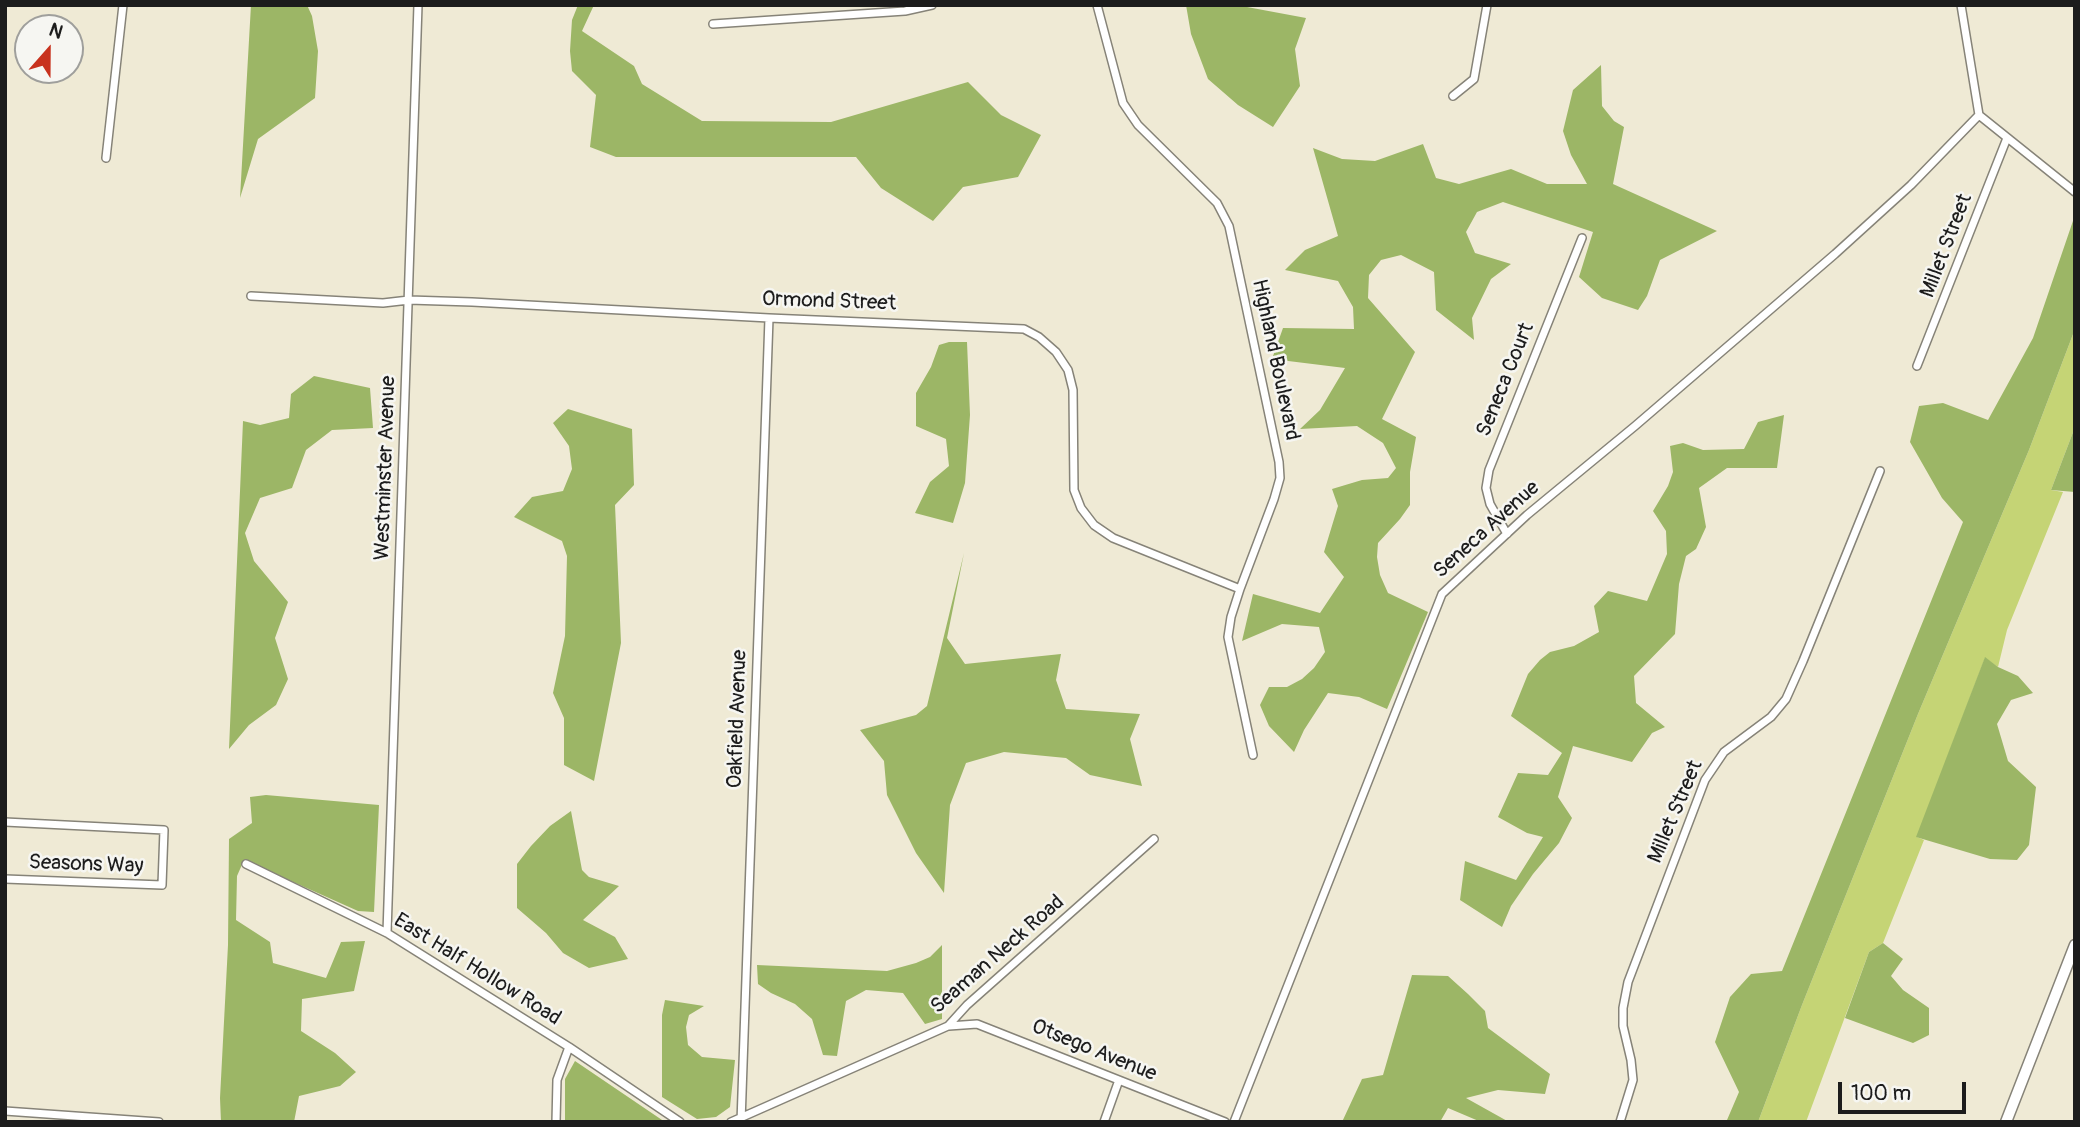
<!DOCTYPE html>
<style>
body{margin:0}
#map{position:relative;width:2080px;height:1127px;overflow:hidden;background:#efead5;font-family:Pangolin,sans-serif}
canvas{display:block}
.frame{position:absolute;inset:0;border:7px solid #1c1c1c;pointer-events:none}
.north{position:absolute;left:14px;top:14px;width:70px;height:70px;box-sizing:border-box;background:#f6f6f2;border:2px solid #9f9f9c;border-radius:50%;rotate:21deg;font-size:19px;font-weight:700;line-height:28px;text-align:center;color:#1c1c1c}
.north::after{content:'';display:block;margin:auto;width:24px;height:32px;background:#c8321e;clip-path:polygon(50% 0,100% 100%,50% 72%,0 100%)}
.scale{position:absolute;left:1838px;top:1082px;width:128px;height:32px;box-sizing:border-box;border:4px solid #1c1c1c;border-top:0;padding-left:9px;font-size:21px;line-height:24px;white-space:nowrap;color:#1c1c1c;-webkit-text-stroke:5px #f6f6f2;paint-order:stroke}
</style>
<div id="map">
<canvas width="2080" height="1127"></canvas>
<div class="frame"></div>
<div class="north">N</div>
<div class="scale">100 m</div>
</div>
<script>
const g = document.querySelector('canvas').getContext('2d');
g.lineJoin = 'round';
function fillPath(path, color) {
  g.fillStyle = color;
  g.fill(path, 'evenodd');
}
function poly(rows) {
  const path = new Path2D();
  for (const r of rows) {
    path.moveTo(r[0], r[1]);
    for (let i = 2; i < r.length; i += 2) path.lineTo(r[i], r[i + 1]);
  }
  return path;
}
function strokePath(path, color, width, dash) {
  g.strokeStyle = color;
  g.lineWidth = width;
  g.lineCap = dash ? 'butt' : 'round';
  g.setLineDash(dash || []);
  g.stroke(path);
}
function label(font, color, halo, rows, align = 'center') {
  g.font = font + ' Pangolin,sans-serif';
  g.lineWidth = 5;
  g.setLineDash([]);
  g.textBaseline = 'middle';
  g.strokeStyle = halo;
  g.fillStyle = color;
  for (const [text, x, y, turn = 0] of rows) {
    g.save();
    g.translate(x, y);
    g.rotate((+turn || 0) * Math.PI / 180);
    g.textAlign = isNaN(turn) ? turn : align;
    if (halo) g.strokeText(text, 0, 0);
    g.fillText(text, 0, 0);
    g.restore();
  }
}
const green = poly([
 [2075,329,2075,427,2051,490,2063,492,2007,630,1998,667,1985,658,1917,837,1924,840,1883,943,1869,952,1806,1122,1758,1122,1802,1005,1918,714,2029,450]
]);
const forest = poly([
 [251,5,307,5,312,16,318,51,315,98,258,139,240,198],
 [578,5,594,5,582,31,634,66,642,84,702,121,831,122,968,82,1001,115,1041,135,1018,177,963,187,933,221,881,188,856,157,616,157,590,147,596,95,572,71,570,51,572,20],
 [1186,5,1245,5,1247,7,1306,18,1295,49,1300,86,1273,127,1238,105,1208,79,1191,34],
 [1601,65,1602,106,1614,121,1624,127,1613,184,1717,231,1660,260,1647,296,1638,310,1602,298,1579,277,1593,232,1503,202,1477,212,1466,232,1475,253,1511,264,1491,279,1472,318,1474,340,1436,310,1434,272,1401,255,1381,260,1369,275,1368,298,1415,352,1382,419,1416,437,1410,472,1410,505,1400,519,1378,543,1377,557,1380,575,1388,593,1428,612,1387,709,1359,697,1328,693,1304,730,1294,752,1269,726,1260,705,1269,687,1287,687,1302,679,1314,668,1325,652,1319,627,1282,624,1242,641,1253,594,1320,613,1344,577,1324,552,1338,506,1332,489,1362,480,1388,478,1396,468,1383,443,1357,426,1300,429,1320,410,1345,368,1272,359,1283,328,1354,329,1353,307,1338,281,1285,270,1305,250,1338,236,1313,148,1342,159,1375,161,1423,144,1436,178,1459,184,1511,169,1547,184,1587,184,1571,155,1563,131,1573,90],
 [2075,215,2075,329,2029,450,1918,714,1802,1005,1758,1122,1719,1122,1727,1120,1739,1092,1715,1042,1730,997,1751,974,1782,971,1963,522,1942,498,1910,442,1919,406,1943,403,1988,420,2033,338],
 [949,342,967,342,970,415,965,483,953,523,915,513,930,482,949,466,946,439,916,426,916,393,931,367,939,345],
 [314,376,370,388,373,428,332,430,306,450,292,488,260,498,245,533,254,561,288,602,275,638,288,679,276,705,249,725,229,749,243,421,260,425,289,418,291,394],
 [568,409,632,429,634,485,615,505,621,643,594,781,564,765,564,718,553,693,565,636,567,556,562,541,514,517,532,497,563,491,572,469,569,446,553,423],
 [1784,415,1777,468,1727,468,1699,488,1706,527,1696,549,1686,556,1679,584,1675,634,1634,676,1636,703,1665,727,1652,733,1632,762,1573,746,1558,797,1572,818,1559,843,1533,874,1511,906,1502,927,1460,900,1465,861,1516,880,1543,837,1527,833,1498,817,1518,773,1548,775,1562,753,1511,716,1528,674,1540,660,1550,652,1574,646,1599,632,1594,606,1608,591,1647,601,1667,554,1666,531,1653,511,1668,486,1673,472,1670,446,1683,443,1703,450,1744,449,1758,422],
 [2075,427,2075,492,2051,490],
 [964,553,947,638,965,664,1061,654,1056,680,1066,709,1140,714,1130,739,1142,786,1090,775,1066,758,1004,752,966,763,950,805,944,893,916,853,887,795,884,761,860,730,916,715,927,706],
 [1985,657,1998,667,2018,676,2033,693,2011,700,1997,724,2008,761,2036,787,2029,845,2017,860,1990,859,1916,837],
 [266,795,379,805,374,912,358,911,244,860,237,876,236,920,270,942,273,963,326,978,341,942,365,941,354,991,302,999,301,1031,335,1053,356,1072,340,1086,299,1096,294,1122,221,1122,220,1098,228,945,229,839,252,823,250,797],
 [571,811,582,870,589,877,619,886,583,920,615,937,628,959,589,968,563,953,546,933,517,908,517,864,531,846,550,826],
 [1883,943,1903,959,1891,976,1903,990,1929,1008,1929,1035,1913,1043,1845,1018,1869,952],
 [942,945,942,1019,925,1024,903,993,866,990,846,1001,837,1056,823,1055,812,1019,795,1004,771,993,758,984,757,965,887,971,916,963,930,957],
 [1412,975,1448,976,1468,994,1485,1011,1488,1028,1550,1074,1545,1094,1498,1090,1466,1098,1509,1122,1481,1122,1448,1108,1440,1122,1342,1122,1362,1079,1383,1075],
 [665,1000,704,1006,689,1015,686,1027,688,1045,702,1057,735,1060,730,1107,716,1117,697,1119,662,1097,662,1015],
 [575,1061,665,1122,565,1122,565,1079]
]);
const minor = poly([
 [1097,5,1123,103,1138,125,1217,203,1229,226,1279,462,1280,478,1274,499,1240,589,1231,617,1228,637,1253,755],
 [1961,5,1979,115,2075,192],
 [713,24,905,11,932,5],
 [1453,96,1474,79,1487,5],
 [106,158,123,5],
 [251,296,383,303,409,300,472,302,769,318,1024,329,1039,337,1056,352,1068,370,1073,390,1074,490,1081,508,1094,525,1113,538,1240,589],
 [1917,366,2007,138],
 [1507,534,1490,504,1486,488,1489,470,1582,238],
 [5,822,164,830,162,885,5,879],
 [246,864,387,933,569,1047,680,1122],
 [387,933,418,5],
 [949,1026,977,1024,1225,1122],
 [5,1111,159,1122],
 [556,1122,557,1080,569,1047],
 [731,1122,948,1026,967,1005,1154,839],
 [741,1122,769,318],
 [1104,1122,1119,1080],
 [1234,1122,1442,594,1527,515,1635,426,1835,254,1911,185,1979,115],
 [1620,1122,1633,1080,1631,1060,1623,1026,1623,1008,1628,982,1705,780,1724,752,1771,717,1786,699,1803,661,1880,471]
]);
const tertiary = poly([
 [2006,1122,2075,945]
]);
const streetNames = [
 ["Millet Street",1947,246,-69],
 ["Ormond Street",829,302,2],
 ["Highland Boulevard",1275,360,78],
 ["Seneca Court",1506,380,-68],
 ["Westminster Avenue",386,468,-88],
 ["Seneca Avenue",1487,530,-42],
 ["Oakfield Avenue",738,719,-88],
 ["Millet Street",1676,812,-67],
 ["Seasons Way",86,865,2],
 ["Seaman Neck Road",998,955,-41],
 ["East Half Hollow Road",477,970,32],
 ["Otsego Avenue",1094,1051,22]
];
fillPath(green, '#c5d475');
fillPath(forest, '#9cb666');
strokePath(minor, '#868378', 10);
strokePath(tertiary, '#868378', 13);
strokePath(minor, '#fff', 7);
strokePath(tertiary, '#fff', 10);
label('21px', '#1c1c1c', '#f6f6f2', streetNames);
</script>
